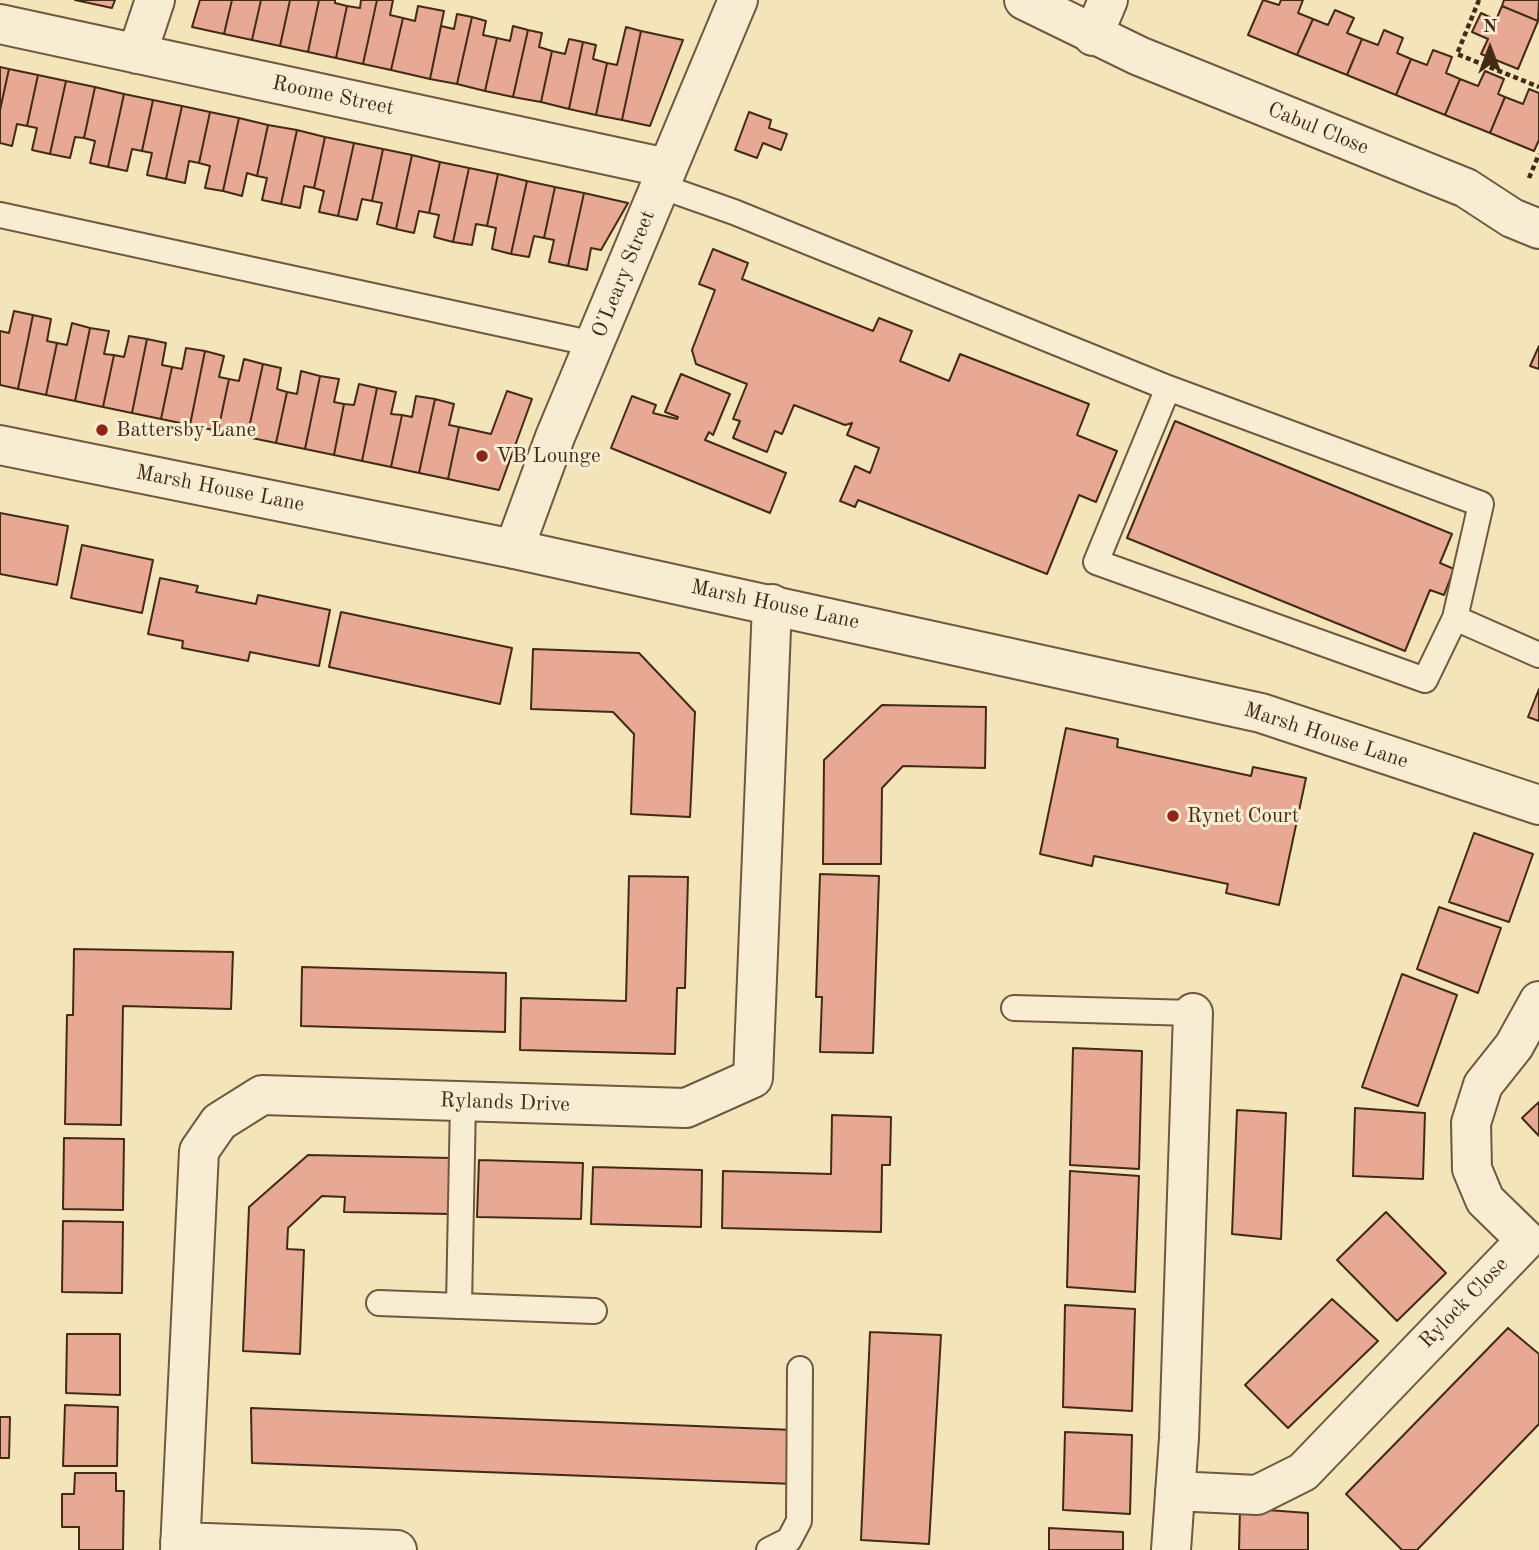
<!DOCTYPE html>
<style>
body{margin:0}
#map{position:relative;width:1539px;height:1550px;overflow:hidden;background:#f4e4b9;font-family:"Old Standard TT",serif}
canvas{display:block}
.north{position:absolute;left:1455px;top:14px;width:70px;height:70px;-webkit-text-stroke:5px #f8edd2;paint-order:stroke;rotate:0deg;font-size:19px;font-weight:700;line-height:28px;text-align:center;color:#422a17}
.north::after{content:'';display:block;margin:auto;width:24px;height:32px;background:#422a17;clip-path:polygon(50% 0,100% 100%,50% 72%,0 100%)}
</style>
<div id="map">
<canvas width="1539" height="1550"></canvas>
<div class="north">N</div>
</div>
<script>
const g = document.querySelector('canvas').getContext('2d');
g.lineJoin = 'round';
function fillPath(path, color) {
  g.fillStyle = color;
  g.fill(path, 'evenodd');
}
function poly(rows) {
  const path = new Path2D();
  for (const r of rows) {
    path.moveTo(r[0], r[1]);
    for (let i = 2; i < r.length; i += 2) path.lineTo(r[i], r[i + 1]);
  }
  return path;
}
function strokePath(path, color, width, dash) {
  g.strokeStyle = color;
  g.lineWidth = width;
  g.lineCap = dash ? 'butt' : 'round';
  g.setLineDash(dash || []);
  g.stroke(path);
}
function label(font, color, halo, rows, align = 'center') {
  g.font = font + ' "Old Standard TT",serif';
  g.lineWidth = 6;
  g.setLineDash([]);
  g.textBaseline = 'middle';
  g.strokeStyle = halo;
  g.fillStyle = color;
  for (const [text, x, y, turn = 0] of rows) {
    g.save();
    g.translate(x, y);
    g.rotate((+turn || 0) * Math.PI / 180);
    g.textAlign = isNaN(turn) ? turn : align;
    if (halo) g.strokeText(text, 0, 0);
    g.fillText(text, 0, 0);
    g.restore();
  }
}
const building = poly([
 [75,0,115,0,112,8,75,0],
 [200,0,232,0,224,34,192,27,200,0],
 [232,0,261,0,252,40,224,34,232,0],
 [261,0,290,0,280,46,252,40,261,0],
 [290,0,319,0,308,52,280,46,290,0],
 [319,0,335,0,335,3,347,6,336,58,308,52,319,0],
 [361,0,377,0,363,64,336,58,347,6,360,8,361,0],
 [377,0,393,0,390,15,403,18,391,70,363,64,377,0],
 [1263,0,1279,5,1281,0,1303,0,1298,13,1313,19,1297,55,1248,35,1263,0],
 [1504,0,1539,0,1538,21,1502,6,1504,0],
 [418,6,444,11,430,79,391,70,403,18,415,21,418,6],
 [1502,6,1538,21,1518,69,1481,54,1488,39,1472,32,1481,13,1496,20,1502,6],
 [1335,10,1354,18,1347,33,1362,39,1347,75,1297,55,1313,19,1328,25,1335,10],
 [457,14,472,17,457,84,430,79,441,26,454,29,457,14],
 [472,17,486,21,483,35,497,38,485,91,457,84,472,17],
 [513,26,528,30,513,97,485,91,497,38,510,41,513,26],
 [626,27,641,31,622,120,596,115,607,63,617,65,626,27],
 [528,30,542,33,539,47,552,51,541,102,513,97,528,30],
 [1384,30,1403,38,1397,53,1411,59,1396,95,1347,75,1362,39,1378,45,1384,30],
 [641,31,683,40,650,126,622,120,641,31],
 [569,39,583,42,569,109,541,102,552,51,565,54,569,39],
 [583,42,596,45,593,59,607,63,596,115,569,109,583,42],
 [1433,50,1452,57,1446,73,1460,79,1445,115,1396,95,1411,59,1427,65,1433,50],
 [0,67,9,69,0,110,0,67],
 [9,69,38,75,27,126,17,124,12,146,0,143,0,110,9,69],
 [1485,71,1504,79,1498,94,1505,97,1490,133,1445,115,1460,79,1478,86,1485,71],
 [38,75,66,81,50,154,32,150,37,128,27,126,38,75],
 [66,81,95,87,84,138,75,137,70,158,50,154,66,81],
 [95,87,124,94,108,167,90,163,95,141,84,138,95,87],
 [1529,89,1539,93,1539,140,1534,151,1490,133,1505,97,1523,104,1529,89],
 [124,94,153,100,142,151,132,149,127,171,108,167,124,94],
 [153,100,182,106,166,179,147,175,152,153,142,151,153,100],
 [182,106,210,112,199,163,189,161,185,183,166,179,182,106],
 [210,112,239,118,223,191,205,188,210,166,199,163,210,112],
 [749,112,771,120,769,128,787,134,781,150,763,143,757,158,735,150,749,112],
 [239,118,268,125,257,176,247,173,242,196,223,191,239,118],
 [268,125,297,130,281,204,262,200,267,178,257,176,268,125],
 [297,130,325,137,314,188,304,186,300,208,281,204,297,130],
 [325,137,354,143,338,216,319,212,324,191,314,188,325,137],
 [354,143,383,149,372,201,362,199,357,220,338,216,354,143],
 [383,149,412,155,396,229,377,224,382,203,372,201,383,149],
 [412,155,440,162,429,213,419,211,414,233,396,229,412,155],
 [440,162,469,168,453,242,434,237,439,215,429,213,440,162],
 [469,168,498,174,487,226,476,224,472,245,453,242,469,168],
 [498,174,527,181,511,254,492,249,496,228,487,226,498,174],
 [527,181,555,187,544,238,534,236,529,257,511,254,527,181],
 [555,187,584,193,568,266,549,262,554,240,544,238,555,187],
 [584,193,628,203,601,250,591,248,587,270,568,266,584,193],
 [713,249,748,263,742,279,873,331,879,318,912,331,900,361,949,381,960,354,1089,404,1077,435,1117,451,1096,502,1079,495,1047,574,858,500,855,507,840,501,855,466,870,473,879,448,847,435,852,423,845,425,794,405,782,434,775,431,767,452,733,438,740,421,733,419,747,384,696,364,692,350,715,290,699,284,713,249],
 [14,311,33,315,18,389,0,385,0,331,9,333,14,311],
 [33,315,51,319,47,341,57,343,46,395,18,389,33,315],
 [72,323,90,328,75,401,46,395,57,343,67,345,72,323],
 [90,328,109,331,104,354,114,355,103,407,75,401,90,328],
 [129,336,147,339,132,413,103,407,114,355,124,357,129,336],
 [147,339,166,343,162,365,172,367,161,419,132,413,147,339],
 [1539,346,1539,369,1530,366,1539,346],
 [186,348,205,351,190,425,161,419,172,367,182,369,186,348],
 [205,351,224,356,219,377,229,379,218,431,190,425,205,351],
 [244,359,263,364,247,437,218,431,229,379,239,381,244,359],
 [263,364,281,368,277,389,287,392,276,443,247,437,263,364],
 [301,371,320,376,305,449,276,443,287,392,297,394,301,371],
 [681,374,730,394,713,435,709,432,705,440,786,473,770,513,611,448,632,396,656,405,653,413,677,419,678,417,665,412,681,374],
 [320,376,339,379,334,402,344,404,334,455,305,449,320,376],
 [359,384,377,388,362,461,334,455,344,404,354,405,359,384],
 [377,388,396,392,391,414,402,415,391,467,362,461,377,388],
 [507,391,532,399,499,490,448,479,459,427,491,434,507,391],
 [416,396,435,399,419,473,391,467,402,415,412,417,416,396],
 [435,399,454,404,449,425,459,427,448,479,419,473,435,399],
 [1175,421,1452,534,1440,563,1454,569,1444,595,1430,590,1405,651,1127,538,1175,421],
 [0,513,68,526,57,585,0,574,0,513],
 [82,545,153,560,142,613,71,598,82,545],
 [160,578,198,586,196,592,256,604,258,595,330,610,319,666,250,652,248,661,182,648,183,641,148,634,160,578],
 [341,612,512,648,500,704,329,667,341,612],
 [533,649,639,653,695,712,690,817,631,814,634,734,613,712,531,709,533,649],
 [1539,689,1539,721,1528,717,1539,689],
 [882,705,986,707,985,768,903,766,882,788,881,864,823,864,824,760,882,705],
 [1066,728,1118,739,1117,747,1251,776,1253,767,1306,778,1279,905,1226,893,1228,884,1094,856,1092,866,1040,854,1066,728],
 [1474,833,1533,854,1509,922,1449,902,1474,833],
 [820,874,879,876,873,1053,820,1052,822,997,816,997,820,874],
 [629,876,688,877,685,988,677,988,675,1054,520,1050,521,998,626,1001,629,876],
 [1439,907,1501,928,1478,993,1417,969,1439,907],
 [74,949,233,952,231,1009,123,1006,121,1125,65,1124,67,1015,73,1015,74,949],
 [302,967,506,973,505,1032,301,1026,302,967],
 [1402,974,1457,995,1418,1106,1362,1087,1402,974],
 [1073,1048,1142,1051,1139,1169,1070,1165,1073,1048],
 [1539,1102,1539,1136,1522,1118,1539,1102],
 [1355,1108,1425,1113,1423,1179,1353,1176,1355,1108],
 [1237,1110,1286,1113,1281,1239,1232,1234,1237,1110],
 [832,1115,891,1117,890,1165,882,1165,881,1232,722,1228,723,1171,831,1174,832,1115],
 [64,1138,124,1139,123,1210,63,1209,64,1138],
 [308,1155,451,1158,450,1214,344,1212,345,1197,322,1196,288,1228,287,1249,304,1250,300,1354,243,1351,249,1207,308,1155],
 [479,1160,583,1163,581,1219,477,1217,479,1160],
 [593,1167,702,1170,701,1227,591,1224,593,1167],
 [1070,1171,1139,1176,1135,1292,1067,1287,1070,1171],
 [1386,1212,1446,1273,1397,1321,1337,1260,1386,1212],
 [63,1221,123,1222,122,1293,62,1292,63,1221],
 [1332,1299,1378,1341,1288,1428,1245,1385,1332,1299],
 [1065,1305,1135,1309,1132,1411,1063,1407,1065,1305],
 [1508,1328,1539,1354,1539,1424,1417,1550,1402,1550,1346,1494,1508,1328],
 [870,1332,941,1335,929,1544,861,1540,870,1332],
 [67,1334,120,1334,120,1395,66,1393,67,1334],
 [65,1405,118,1407,117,1466,63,1466,65,1405],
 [251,1408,794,1430,794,1484,252,1463,251,1408],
 [0,1417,10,1417,9,1458,0,1458,0,1417],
 [1065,1432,1132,1435,1130,1514,1063,1510,1065,1432],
 [75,1473,116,1473,116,1491,124,1491,123,1550,79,1550,79,1527,62,1527,62,1494,74,1494,75,1473],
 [1240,1508,1308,1513,1308,1550,1239,1550,1240,1508],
 [1049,1528,1123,1532,1123,1550,1049,1550,1049,1528]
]);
const path = poly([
 [1479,0,1457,54,1539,87],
 [1529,178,1539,154]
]);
const service = poly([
 [660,186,734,212,1168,388,1481,504,1455,618,1539,655],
 [0,215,594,344],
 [1168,388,1096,562,1425,680,1455,618],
 [1014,1008,1193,1013],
 [379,1303,594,1311],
 [459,1305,463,1102],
 [769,1550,789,1540,799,1521,800,1369]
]);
const minor = poly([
 [1024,0,1139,56,1466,188,1512,218,1539,229],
 [0,24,667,168],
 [1093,36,1108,0],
 [137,54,155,0],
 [514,549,555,437,738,0],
 [1175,1491,1257,1495,1303,1472,1526,1240,1485,1200,1472,1169,1471,1123,1483,1085,1514,1046,1539,1001],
 [180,1542,397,1550],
 [180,1550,199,1151,219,1122,262,1095,686,1108,753,1078,772,604],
 [1171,1550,1179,1438,1193,1013]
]);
const tertiary = poly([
 [0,445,514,549,1261,713,1539,805]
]);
const markers = [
 [102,430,7,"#8f2418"],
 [482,456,7,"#8f2418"],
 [1173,816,7,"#8f2418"]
];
const streetNames = [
 ["Roome Street",333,96,12],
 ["Cabul Close",1318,129,22],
 ["O'Leary Street",624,274,-68],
 ["Marsh House Lane",220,489,11],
 ["Marsh House Lane",775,605,12],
 ["Marsh House Lane",1326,736,18],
 ["Rylands Drive",505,1103,2],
 ["Rylock Close",1464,1303,-46]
];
const poiNames = [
 ["Battersby Lane",116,430],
 ["VB Lounge",496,456],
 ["Rynet Court",1187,816]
];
fillPath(building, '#e7a993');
strokePath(building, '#422a17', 2);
strokePath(service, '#6e5840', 28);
strokePath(minor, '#6e5840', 42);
strokePath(tertiary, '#6e5840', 42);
strokePath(path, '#422a17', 4.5, [5, 3.5]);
strokePath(service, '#f8edd2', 24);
strokePath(minor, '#f8edd2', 38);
strokePath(tertiary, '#f8edd2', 38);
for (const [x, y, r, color] of markers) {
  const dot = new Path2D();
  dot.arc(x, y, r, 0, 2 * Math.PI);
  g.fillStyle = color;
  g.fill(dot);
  strokePath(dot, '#f8edd2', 2.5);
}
label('21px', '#422a17', '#f8edd2', streetNames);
label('21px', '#422a17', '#f8edd2', poiNames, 'left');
</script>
